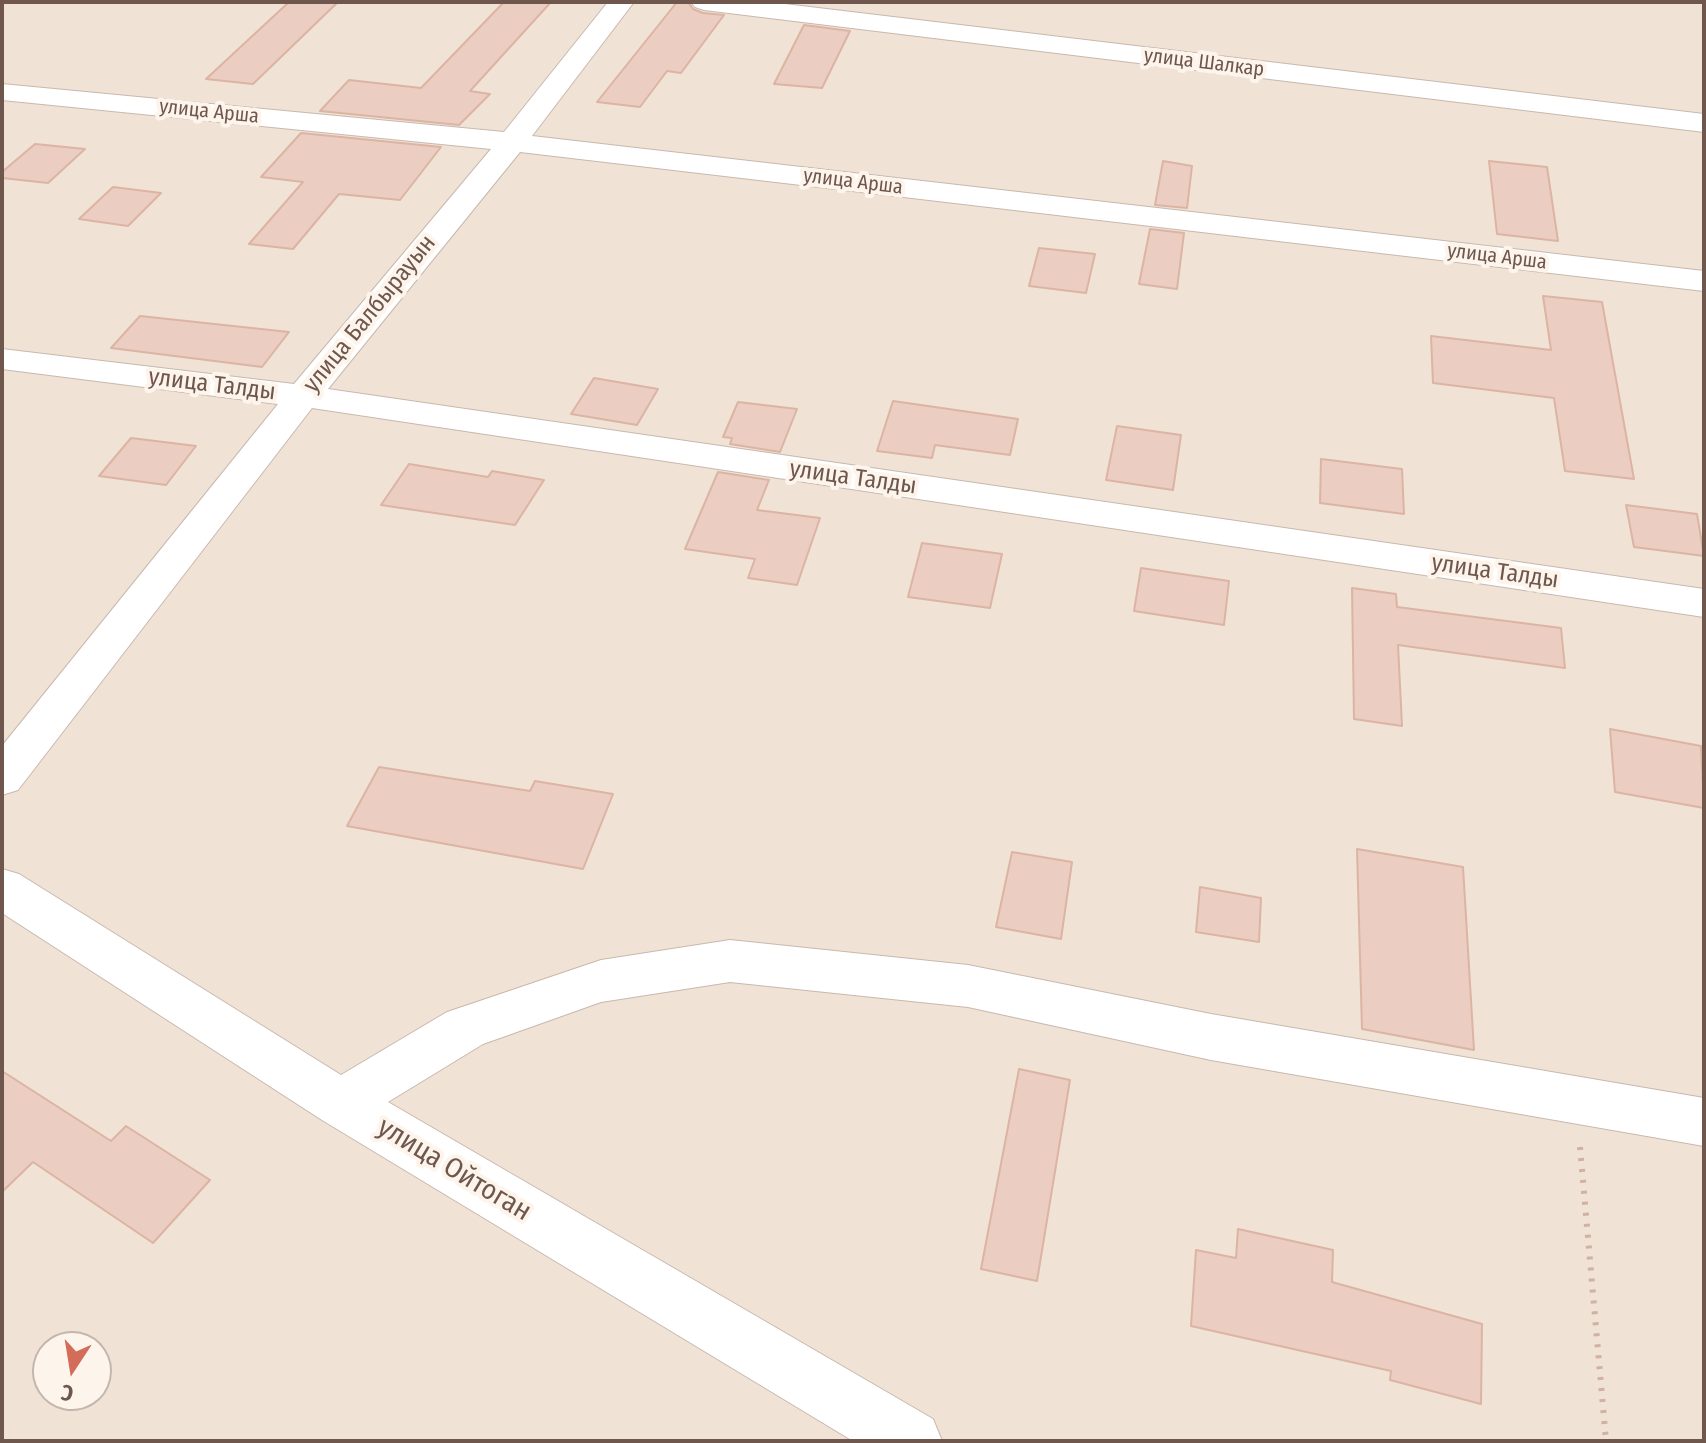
<!DOCTYPE html>
<meta charset="utf-8">
<style>
body{margin:0}
#map{position:relative;width:1706px;height:1443px;overflow:hidden;background:#f9f0e6;font-family:"Fira Sans Condensed",sans-serif}
canvas{display:block}
.frame{position:absolute;inset:0;border:4px solid #6f574e;pointer-events:none}
.north{position:absolute;left:32px;top:1331px;width:80px;height:80px;box-sizing:border-box;background:#fdf5ec;border:2px solid #c4b6ad;border-radius:50%;rotate:192deg;font-size:22px;font-weight:700;line-height:32px;text-align:center;color:#6f574e}
.north::after{content:'';display:block;margin:auto;width:28px;height:36px;background:#d46c5a;clip-path:polygon(50% 0,100% 100%,50% 72%,0 100%)}
</style>
<div id="map">
<canvas width="1706" height="1443"></canvas>
<div class="frame"></div>
<div class="north">С</div>
</div>
<script>
const g = document.querySelector('canvas').getContext('2d');
g.lineJoin = 'round';
function fillPath(path, color) {
  g.fillStyle = color;
  g.fill(path, 'evenodd');
}
function poly(rows) {
  const path = new Path2D();
  for (const r of rows) {
    path.moveTo(r[0], r[1]);
    for (let i = 2; i < r.length; i += 2) path.lineTo(r[i], r[i + 1]);
  }
  return path;
}
function strokePath(path, color, width, dash) {
  g.strokeStyle = color;
  g.lineWidth = width;
  g.lineCap = dash ? 'butt' : 'round';
  g.setLineDash(dash || []);
  g.stroke(path);
}
function label(font, color, halo, rows, align = 'center') {
  g.font = font + ' "Fira Sans Condensed",sans-serif';
  g.lineWidth = 8;
  g.setLineDash([]);
  g.textBaseline = 'middle';
  g.strokeStyle = halo;
  g.fillStyle = color;
  for (const [text, x, y, turn = 0] of rows) {
    g.save();
    g.translate(x, y);
    g.rotate((+turn || 0) * Math.PI / 180);
    g.textAlign = isNaN(turn) ? turn : align;
    if (halo) g.strokeText(text, 0, 0);
    g.fillText(text, 0, 0);
    g.restore();
  }
}
const residential = poly([
 [2,2,1704,2,1704,1441,2,1441],
 [48,1347,96,1347,96,1395,48,1395]
]);
const building = poly([
 [289,2,338,2,253,84,206,79,289,2],
 [504,2,551,2,470,91,490,94,459,125,320,111,349,80,421,88,504,2],
 [677,2,688,2,693,9,703,13,724,15,681,73,667,71,640,107,597,102,677,2],
 [804,25,850,31,822,88,774,84,804,25],
 [301,133,441,147,400,200,339,194,293,249,249,244,303,182,261,177,301,133],
 [35,144,85,149,48,183,2,178,2,172,35,144],
 [1163,161,1192,166,1187,208,1155,205,1163,161],
 [1489,161,1547,167,1558,241,1497,234,1489,161],
 [113,187,161,193,128,226,79,219,113,187],
 [1150,229,1184,233,1177,289,1139,284,1150,229],
 [1039,248,1095,254,1086,293,1029,286,1039,248],
 [1543,296,1602,302,1634,479,1565,471,1554,398,1433,383,1431,336,1551,350,1543,296],
 [140,316,289,332,262,367,111,348,140,316],
 [594,378,658,389,637,425,571,414,594,378],
 [893,401,1018,419,1010,455,935,445,932,458,877,451,893,401],
 [738,402,797,409,780,452,730,444,732,438,723,437,738,402],
 [1117,426,1181,435,1173,490,1106,480,1117,426],
 [131,438,196,446,166,485,99,476,131,438],
 [1321,459,1402,469,1404,514,1320,503,1321,459],
 [409,464,488,477,492,471,544,480,515,525,381,505,409,464],
 [718,472,769,480,757,510,820,518,797,585,748,578,755,559,685,549,718,472],
 [1626,505,1697,514,1704,556,1634,547,1626,505],
 [922,543,1002,554,990,608,908,597,922,543],
 [1141,568,1229,581,1224,625,1134,611,1141,568],
 [1352,588,1396,594,1397,607,1561,628,1565,668,1398,645,1402,726,1354,719,1352,588],
 [1610,729,1701,746,1704,808,1615,792,1610,729],
 [379,767,530,791,535,781,613,794,583,869,347,826,379,767],
 [1357,849,1463,867,1474,1050,1362,1029,1357,849],
 [1012,852,1072,862,1061,939,996,927,1012,852],
 [1200,887,1261,898,1259,942,1196,932,1200,887],
 [1019,1069,1070,1080,1037,1281,981,1269,1019,1069],
 [2,1071,111,1141,126,1126,210,1180,153,1243,33,1162,2,1192,2,1071],
 [1238,1229,1333,1250,1332,1282,1482,1324,1481,1404,1390,1380,1391,1371,1191,1326,1196,1250,1236,1258,1238,1229]
]);
const path = poly([
 [1580,1147,1606,1441]
]);
const minor = poly([
 [608,2,634,2,532,136,1704,271,1704,291,520,152,328,389,1704,589,1704,617,312,408,18,790,2,795,2,746,278,404,2,369,2,349,294,384,491,149,2,100,2,84,504,132,608,2],
 [691,2,768,2,1704,114,1704,132,704,10,695,7,691,2],
 [2,869,19,874,341,1075,447,1012,465,1006,601,960,730,940,968,965,1211,1014,1704,1098,1704,1146,1211,1060,968,1007,730,982,601,1002,483,1044,388,1102,933,1419,942,1441,853,1441,322,1120,2,913,2,869]
]);
const farStreetnames = [
 ["улица Шалкар",1204,63,7],
 ["улица Арша",209,112,6],
 ["улица Арша",853,182,7],
 ["улица Арша",1497,257,7]
];
const streetNames = [
 ["улица Балбырауын",370,314,-51],
 ["улица Талды",212,385,7],
 ["улица Талды",853,478,8],
 ["улица Талды",1495,572,8]
];
const nearStreetnames = [
 ["улица Ойтоган",454,1170,31]
];
fillPath(residential, '#f0e2d5');
fillPath(building, '#ebcec1');
strokePath(building, '#dcb4a3', 2);
strokePath(minor, '#c9b8ae', 2);
strokePath(path, '#d0b2a4', 6, [3, 8]);
fillPath(minor, '#fff');
label('20px', '#6f574e', '#fdf5ec', farStreetnames);
label('24px', '#6f574e', '#fdf5ec', streetNames);
label('28px', '#6f574e', '#fdf5ec', nearStreetnames);
</script>
